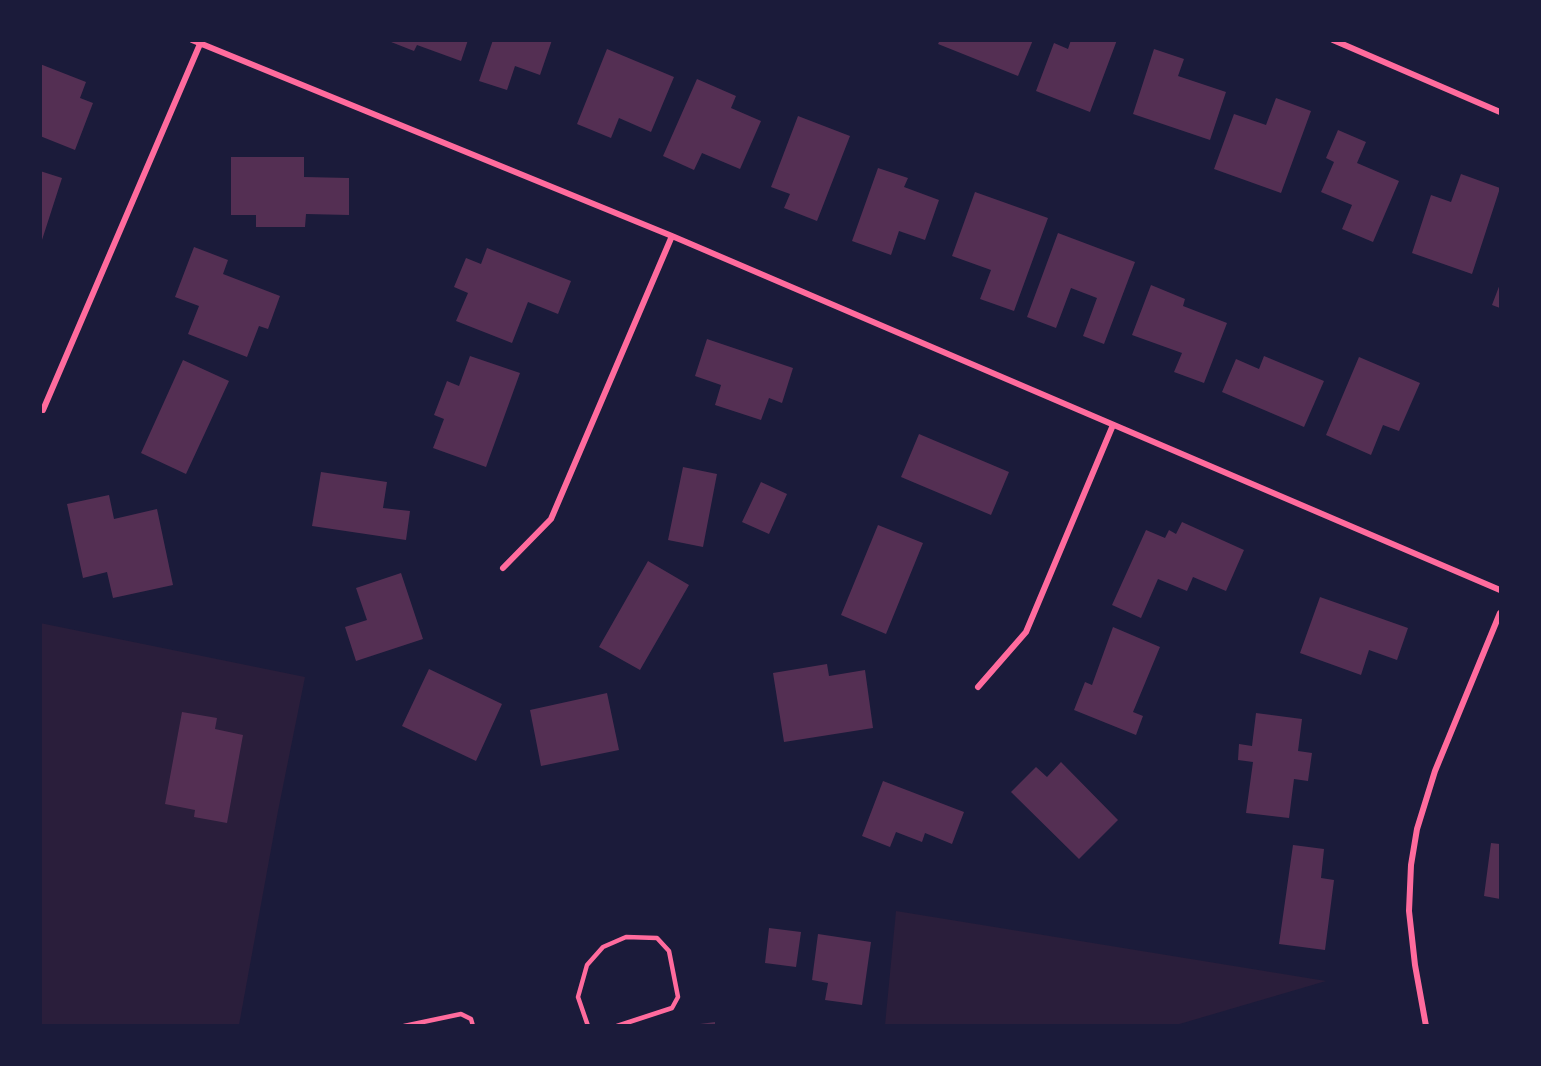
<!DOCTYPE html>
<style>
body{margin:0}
#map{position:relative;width:1541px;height:1066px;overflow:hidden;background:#1b1b3a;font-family:Jost,sans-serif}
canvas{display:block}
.frame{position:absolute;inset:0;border:42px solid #1b1b3a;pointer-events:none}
</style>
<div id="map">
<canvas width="1541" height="1066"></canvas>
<div class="frame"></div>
</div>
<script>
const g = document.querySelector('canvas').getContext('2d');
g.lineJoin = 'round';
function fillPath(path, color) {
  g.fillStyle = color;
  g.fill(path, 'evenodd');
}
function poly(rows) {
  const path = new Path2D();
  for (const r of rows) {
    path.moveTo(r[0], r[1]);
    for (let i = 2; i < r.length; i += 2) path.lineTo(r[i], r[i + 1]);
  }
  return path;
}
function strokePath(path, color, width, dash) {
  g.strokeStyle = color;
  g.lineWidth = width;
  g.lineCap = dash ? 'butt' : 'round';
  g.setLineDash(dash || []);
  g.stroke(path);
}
const green = poly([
 [40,623,305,677,278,811,239,1025,41,1025],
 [896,911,1326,981,1176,1025,885,1025]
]);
const building = poly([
 [386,40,468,40,461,61,417,45,414,51],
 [493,40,552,40,540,75,515,66,507,90,479,81],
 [940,40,1033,40,1018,76,938,44],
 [1071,40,1117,40,1090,112,1036,91,1054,43,1068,49],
 [607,49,674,77,651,132,619,118,611,138,577,124],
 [1154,49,1184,59,1178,76,1226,92,1210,140,1133,114],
 [40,64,86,82,80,98,93,103,75,150,40,136],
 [697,79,736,96,731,108,761,121,740,169,702,153,694,170,663,156],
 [1276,98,1311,111,1281,193,1214,169,1234,114,1266,125],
 [798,116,850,136,817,221,784,208,790,194,771,187],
 [1338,130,1366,142,1357,163,1399,181,1373,242,1342,229,1352,205,1321,192,1334,162,1326,158],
 [231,157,304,157,304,177,349,178,349,215,306,214,305,227,256,227,256,215,231,215],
 [878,168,908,178,904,187,939,200,925,240,899,231,891,255,852,241],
 [40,171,62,178,41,243,40,243],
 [1461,174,1500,188,1472,274,1412,253,1431,195,1451,202],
 [975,192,1048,218,1014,311,980,299,991,270,952,256],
 [1058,233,1135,262,1104,344,1083,336,1097,298,1071,288,1056,328,1027,317],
 [194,247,228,260,223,274,280,296,268,329,259,326,247,357,188,334,199,306,175,297],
 [487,248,571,281,558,314,528,302,512,343,456,321,468,293,454,287,466,258,481,264],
 [1500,284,1500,308,1492,305],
 [1151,285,1185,299,1183,306,1227,323,1204,383,1174,372,1182,353,1132,335],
 [707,339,793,368,782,403,769,398,761,420,715,405,721,385,695,376],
 [470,356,520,373,486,467,433,448,444,419,434,415,447,381,459,386],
 [1264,356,1324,381,1304,427,1222,392,1236,359,1259,369],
 [1359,357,1420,383,1399,431,1383,425,1371,455,1326,435],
 [183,360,229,381,186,474,141,453],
 [919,434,1009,472,991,515,901,477],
 [683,467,717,474,703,547,668,540],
 [321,472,387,482,383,508,410,511,406,540,312,526],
 [761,482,787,494,769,534,742,522],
 [109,495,114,519,157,509,173,585,113,598,107,572,83,578,67,504],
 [1182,522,1244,550,1226,591,1193,577,1187,591,1158,579,1141,618,1112,605,1146,530,1165,538,1169,530,1176,534],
 [878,525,923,543,886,634,841,615],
 [648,561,689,585,640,670,599,647],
 [401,573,423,639,356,661,345,627,367,620,356,588],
 [1320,597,1408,628,1397,660,1369,650,1361,675,1300,653],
 [1113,627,1160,647,1133,712,1143,716,1136,735,1074,710,1085,682,1092,685],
 [827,664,829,676,865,670,873,728,784,742,773,673],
 [429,669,502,704,476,761,402,726],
 [607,693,619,750,541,766,530,710],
 [182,712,217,718,215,729,243,735,227,823,194,817,195,810,165,804],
 [1256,713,1302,719,1298,751,1312,753,1308,781,1294,779,1289,818,1246,813,1253,762,1238,760,1239,744,1252,746],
 [1061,762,1118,820,1079,859,1011,792,1036,767,1047,777],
 [883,781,964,812,952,844,925,833,922,842,896,832,890,847,862,836],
 [1491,843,1500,844,1500,899,1484,896],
 [1293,845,1324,849,1321,878,1334,880,1325,950,1279,944],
 [769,928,801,932,796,967,765,963],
 [818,934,871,942,862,1005,825,1000,828,983,812,980],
 [715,1022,715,1026,700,1026,700,1024]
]);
const service = poly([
 [404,1026,461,1014,471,1019,473,1026],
 [588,1026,578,997,587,965,603,947,626,937,657,938,669,951,678,997,672,1008,617,1026]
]);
const minor = poly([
 [192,40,672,236,1500,590],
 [1333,40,1500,112],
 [43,410,200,44],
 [503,568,551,519,672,236],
 [978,687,1026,632,1113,425],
 [1426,1026,1415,965,1409,911,1411,865,1417,829,1435,771,1500,613]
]);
fillPath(green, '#2a1e3b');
fillPath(building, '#542f53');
strokePath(service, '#ff6b9d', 4.5);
strokePath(minor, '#ff6b9d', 6);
</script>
